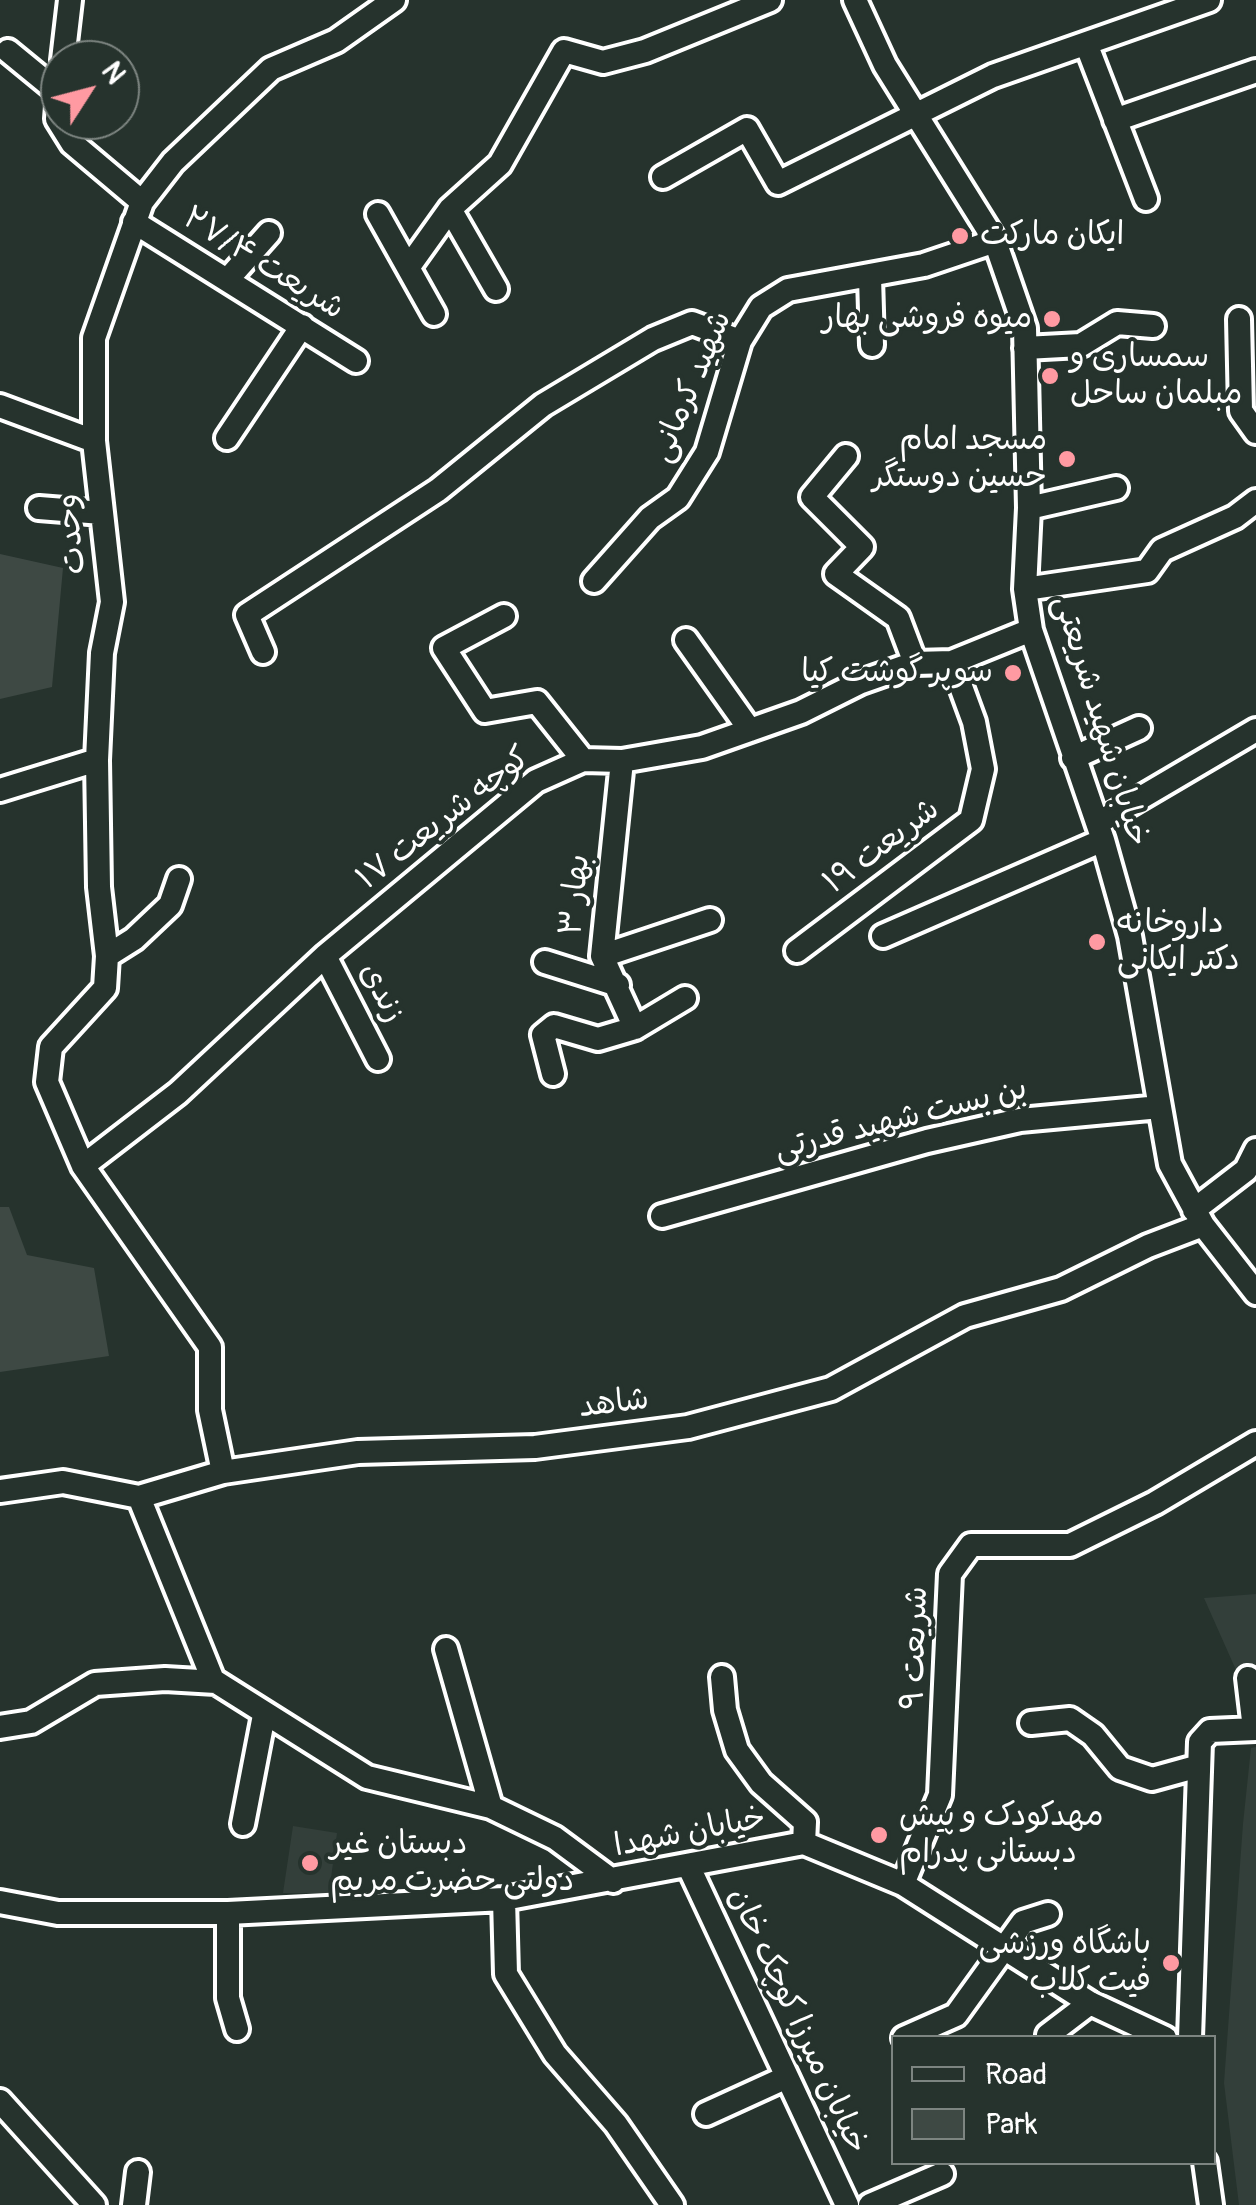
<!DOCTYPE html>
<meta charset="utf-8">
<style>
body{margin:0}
#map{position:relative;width:1256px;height:2205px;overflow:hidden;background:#26332d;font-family:Pangolin,sans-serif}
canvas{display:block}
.legend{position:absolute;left:891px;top:2035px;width:325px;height:130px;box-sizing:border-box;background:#26332d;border:2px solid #7d8581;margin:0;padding:12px 18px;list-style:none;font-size:30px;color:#fff}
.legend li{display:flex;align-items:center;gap:20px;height:50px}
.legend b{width:50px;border:2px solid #7d8581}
.north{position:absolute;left:40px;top:40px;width:100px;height:100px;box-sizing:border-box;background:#26332d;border:2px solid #7d8581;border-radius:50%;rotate:54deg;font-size:28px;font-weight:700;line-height:40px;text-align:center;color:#fff}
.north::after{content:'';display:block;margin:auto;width:35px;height:45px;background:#ff9aa2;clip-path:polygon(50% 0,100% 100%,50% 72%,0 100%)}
</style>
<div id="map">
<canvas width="1256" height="2205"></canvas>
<ul class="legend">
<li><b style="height:12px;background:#26332d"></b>Road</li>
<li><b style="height:28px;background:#3e4944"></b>Park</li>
</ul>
<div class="north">N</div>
</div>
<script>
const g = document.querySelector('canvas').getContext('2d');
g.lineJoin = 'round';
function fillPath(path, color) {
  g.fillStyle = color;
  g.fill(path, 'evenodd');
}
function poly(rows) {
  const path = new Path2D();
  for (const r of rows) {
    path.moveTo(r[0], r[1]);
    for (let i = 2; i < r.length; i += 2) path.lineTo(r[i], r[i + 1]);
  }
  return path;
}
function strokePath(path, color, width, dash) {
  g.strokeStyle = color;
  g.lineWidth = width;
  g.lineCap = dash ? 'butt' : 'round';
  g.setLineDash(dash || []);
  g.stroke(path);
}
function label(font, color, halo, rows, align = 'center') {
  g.font = font + ' Pangolin,"Playpen Sans Arabic",sans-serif';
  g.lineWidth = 8;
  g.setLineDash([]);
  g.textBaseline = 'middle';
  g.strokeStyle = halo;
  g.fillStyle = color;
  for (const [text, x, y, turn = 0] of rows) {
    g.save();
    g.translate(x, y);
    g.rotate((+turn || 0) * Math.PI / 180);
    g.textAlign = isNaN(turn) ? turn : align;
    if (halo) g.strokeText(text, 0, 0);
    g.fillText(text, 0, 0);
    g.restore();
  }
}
const built = poly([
 [1256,1594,1256,1678,1240,1679,1204,1598],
 [1256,1747,1256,2205,1239,2205,1224,2083,1243,1824,1251,1748],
 [293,1826,337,1833,329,1893,283,1893]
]);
const green = poly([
 [0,554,63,568,52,687,0,699],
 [0,1207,9,1207,27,1255,94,1268,109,1356,0,1372]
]);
const minor = poly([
 [855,0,885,65,995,241,1025,328,1029,508,1025,589,1031,630,1103,840,1130,936,1170,1164,1203,1225,1256,1293],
 [1087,46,1146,199],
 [8,51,58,92],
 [63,60,70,0],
 [60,80,57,119,72,143,142,202],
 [1115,120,1256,71],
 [663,177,747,129,778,183,993,76,1209,0],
 [450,209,496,289],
 [378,214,434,314],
 [134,222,356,361],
 [410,265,450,209,500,164,564,51,603,62,645,51,770,0],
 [870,277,872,345],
 [229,278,269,233],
 [1239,319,1241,411,1256,432],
 [1025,348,1081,345,1117,323,1153,326],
 [0,406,94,441],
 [227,438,302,326],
 [846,456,812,497,862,547,836,574,898,618,915,663],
 [39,508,102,513],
 [1029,508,1116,488],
 [594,581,650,518,678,498,707,452,740,341,761,307,788,290,924,265,995,241],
 [1025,589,1147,571,1162,550,1235,517,1256,501],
 [504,616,444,648,485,711,537,702,583,760],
 [686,640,750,730],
 [263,652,247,615,438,490,543,405,653,339,692,323,740,341],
 [1073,758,1139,728],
 [622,761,602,956,635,1028],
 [0,790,97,760],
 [1098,823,1256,730],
 [883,936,1103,840],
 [797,951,971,820,983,769,974,722,952,662],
 [107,956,134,939,170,905,179,879],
 [325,956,378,1059],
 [602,956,710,920],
 [545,962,618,985],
 [553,1074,543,1035,554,1026,598,1039,635,1028,685,998],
 [83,1166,178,1093,325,956,536,781,583,760,622,761,702,747,801,712,861,682,915,663,952,662,1031,630],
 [1194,1210,1246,1170,1256,1150],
 [662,1216,927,1141,1020,1120,1160,1107],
 [223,1472,210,1410,210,1347,83,1166,47,1082,51,1047,105,988,107,956,99,887,97,760,102,653,112,602,94,441,94,338,142,202,173,162,271,69,336,41,394,0],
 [0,1491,63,1482,139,1497,223,1472,358,1452,535,1447,688,1427,831,1389,965,1316,1061,1289,1148,1246,1203,1225],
 [139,1497,213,1680,367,1777,491,1807,555,1838,613,1881],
 [446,1649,491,1807],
 [722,1677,725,1710,737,1750,761,1783,805,1822,804,1843],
 [1248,1678,1254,1729],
 [1031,1723,1070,1719,1093,1735,1120,1768,1152,1779,1199,1766],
 [0,1727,31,1722,95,1684,165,1679,216,1682],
 [243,1824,264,1715],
 [688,1865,847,2205],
 [903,1884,940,1795,950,1574,971,1545,1070,1545,1155,1503,1256,1443],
 [504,1899,506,1974,555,2054,616,2124,672,2205],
 [0,1902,58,1913,228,1913,504,1899,804,1843,903,1884,1090,2003,1165,2038],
 [228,1913,228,1998,237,2029],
 [1048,2035,1090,2003],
 [904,2038,956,2015,1023,1922,1048,1914],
 [1190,2038,1200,1742,1210,1731,1256,1729],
 [0,2101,94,2205],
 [706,2114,787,2077],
 [1205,2162,1211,2205],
 [134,2205,138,2172],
 [870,2205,942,2174]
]);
const markers = [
 [960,236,10,"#ff9aa2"],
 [1052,319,10,"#ff9aa2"],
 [1050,376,10,"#ff9aa2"],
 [1067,459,10,"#ff9aa2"],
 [1013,673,10,"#ff9aa2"],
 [1097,942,10,"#ff9aa2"],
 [879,1835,10,"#ff9aa2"],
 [310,1863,10,"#ff9aa2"],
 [1171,1963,10,"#ff9aa2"]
];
const poiNames = [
 ["ایکان مارکت",980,236],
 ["میوه فروشی بهار",1032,319,"right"],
 ["سمساری و",1070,358],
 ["مبلمان ساحل",1070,395],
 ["مسجد امام",1047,441,"right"],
 ["حسین دوستگر",1047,478,"right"],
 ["سوپر گوشت کیا",993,673,"right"],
 ["داروخانه",1117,924],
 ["دکتر ایکانی",1117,961],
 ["مهدکودک و پیش",899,1817],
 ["دبستانی پدرام",899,1854],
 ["دبستان غیر",330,1845],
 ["دولتی حضرت مریم",330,1882],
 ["باشگاه ورزشی",1151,1945,"right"],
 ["فیت کلاب",1151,1982,"right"]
];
const streetNames = [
 ["شریعت ۲۷/۴",263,264,32],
 ["شهید کرمانی",692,387,-67],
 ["وحدت",72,534,-96],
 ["خیابان شهید شریعتی",1100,721,73],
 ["کوچه شریعت ۱۷",444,819,-38],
 ["شریعت ۱۹",882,847,-37],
 ["بهار ۳",576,895,-84],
 ["زندی",381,993,63],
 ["بن بست شهید قدرتی",901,1120,-14],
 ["شاهد",614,1404,-7],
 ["شریعت ۹",916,1648,-88],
 ["خیابان شهدا",690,1833,-11],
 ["خیابان میرزا کوچک خان",797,2021,65]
];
fillPath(built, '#333f3a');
fillPath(green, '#3e4944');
strokePath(minor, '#fff', 30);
strokePath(minor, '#26332d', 22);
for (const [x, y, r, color] of markers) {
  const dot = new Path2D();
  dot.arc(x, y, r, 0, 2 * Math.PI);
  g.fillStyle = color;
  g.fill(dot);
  strokePath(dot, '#26332d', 4);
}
label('32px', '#fff', '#26332d', poiNames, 'left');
label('32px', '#fff', '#26332d', streetNames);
</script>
